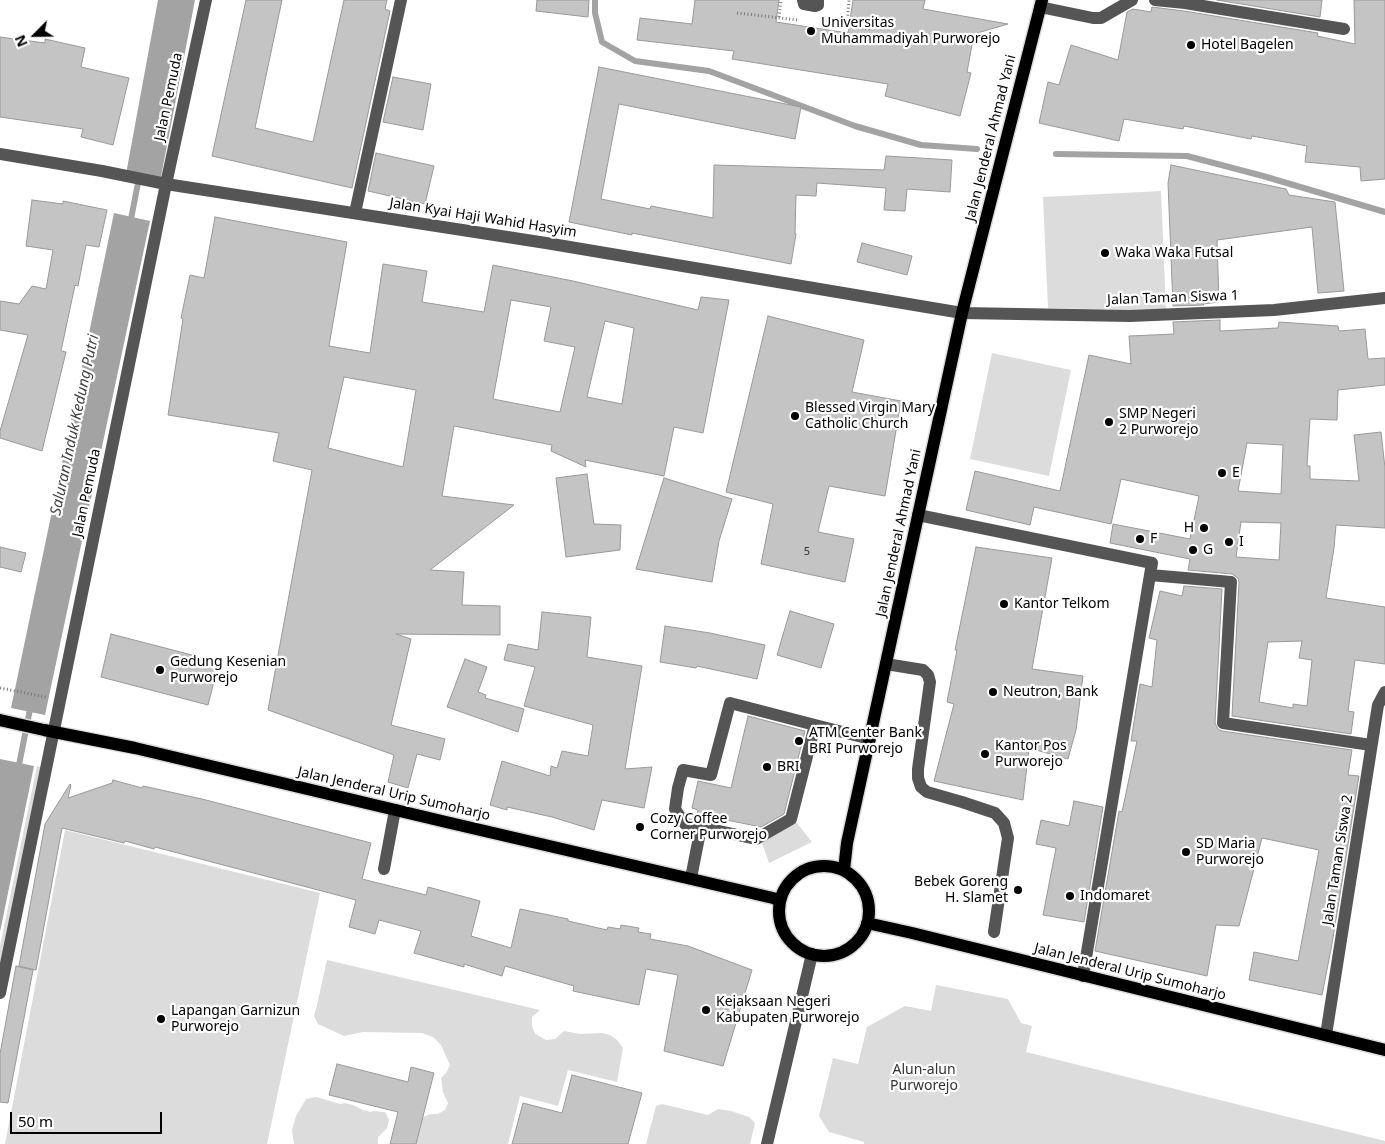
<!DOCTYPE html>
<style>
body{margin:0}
#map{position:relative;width:1385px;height:1144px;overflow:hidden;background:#fff;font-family:"Noto Sans",sans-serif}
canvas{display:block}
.north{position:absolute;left:10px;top:10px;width:50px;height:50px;-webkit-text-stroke:4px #fff;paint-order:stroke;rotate:247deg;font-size:14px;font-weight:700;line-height:20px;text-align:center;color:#000}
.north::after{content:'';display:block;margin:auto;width:18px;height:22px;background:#000;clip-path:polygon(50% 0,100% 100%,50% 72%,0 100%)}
.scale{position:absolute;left:10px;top:1112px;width:152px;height:22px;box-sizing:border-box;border:2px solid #000;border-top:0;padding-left:6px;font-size:15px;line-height:18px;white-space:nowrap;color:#000;-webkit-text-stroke:4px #fff;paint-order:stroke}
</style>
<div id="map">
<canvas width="1385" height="1144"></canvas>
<div class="north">N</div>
<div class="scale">50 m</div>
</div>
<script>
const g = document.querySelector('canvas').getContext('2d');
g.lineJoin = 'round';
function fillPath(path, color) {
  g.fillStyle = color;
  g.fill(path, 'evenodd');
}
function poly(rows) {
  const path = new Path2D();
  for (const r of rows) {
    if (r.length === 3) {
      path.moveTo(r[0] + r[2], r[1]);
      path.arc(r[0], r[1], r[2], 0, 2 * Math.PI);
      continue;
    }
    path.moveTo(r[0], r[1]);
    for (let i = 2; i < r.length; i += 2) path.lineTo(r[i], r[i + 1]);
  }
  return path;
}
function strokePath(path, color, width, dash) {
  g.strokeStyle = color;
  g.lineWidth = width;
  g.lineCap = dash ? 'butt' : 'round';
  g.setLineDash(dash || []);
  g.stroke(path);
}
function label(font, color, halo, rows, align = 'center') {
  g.font = font + ' "Noto Sans",sans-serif';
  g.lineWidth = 4.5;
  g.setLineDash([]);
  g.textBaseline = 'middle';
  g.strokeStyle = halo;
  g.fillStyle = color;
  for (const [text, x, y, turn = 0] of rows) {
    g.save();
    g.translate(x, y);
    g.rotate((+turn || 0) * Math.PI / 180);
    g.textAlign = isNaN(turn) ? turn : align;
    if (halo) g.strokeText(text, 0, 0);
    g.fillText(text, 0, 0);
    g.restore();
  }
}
const green = poly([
 [1161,191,1166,311,1048,308,1043,197],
 [992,353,1071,370,1049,476,970,459],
 [37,766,43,768,0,981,0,946],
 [793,818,812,842,769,863,761,840],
 [65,830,320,893,267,1144,5,1144],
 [327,960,540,1010,532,1017,532,1026,535,1034,546,1040,555,1039,564,1031,580,1034,602,1033,610,1035,617,1040,623,1048,617,1082,568,1070,558,1106,520,1096,508,1144,412,1144,421,1118,430,1114,438,1114,445,1110,448,1103,443,1092,441,1078,446,1073,450,1065,441,1045,433,1037,422,1033,363,1032,344,1036,318,1024,314,1016,317,1005],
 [936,985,1008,999,1021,1023,1032,1026,1026,1052,1385,1141,1385,1144,864,1144,864,1142,829,1132,819,1116,833,1058,858,1064,867,1027,905,1006,931,1011],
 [316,1097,340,1104,345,1103,353,1105,363,1110,370,1112,374,1111,385,1112,389,1120,387,1128,378,1137,378,1144,294,1144,292,1130,296,1116,306,1099],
 [662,1104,708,1115,718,1109,731,1111,749,1117,755,1123,750,1144,646,1144,656,1106]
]);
const water = poly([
 [158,0,195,0,160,182,126,174],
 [114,213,150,221,45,715,11,708],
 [0,759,34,766,0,932]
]);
const stream = poly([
 [595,0,595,13,602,42,635,61,709,71,855,126,921,145,977,149],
 [1056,154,1187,156,1263,176,1385,212],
 [130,224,139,178],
 [18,770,31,704]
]);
const building = poly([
 [246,0,282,0,255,128,313,142,344,0,387,0,385,9,390,11,352,188,212,156,246,0],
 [537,0,589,0,588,17,536,11,537,0],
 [695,0,779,0,776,22,848,33,853,0,925,0,923,9,1008,24,974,34,967,72,971,73,960,116,885,96,888,84,732,59,734,51,637,40,640,18,692,24,695,0],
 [1217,0,1322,0,1320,17,1217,0],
 [1354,0,1385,0,1385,179,1361,181,1360,167,1305,162,1307,146,1252,136,1251,139,1184,126,1183,129,1124,119,1119,141,1039,123,1048,82,1059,85,1071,45,1118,60,1127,12,1133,9,1151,12,1152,7,1184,11,1318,33,1317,36,1355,44,1354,0],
 [0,37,45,43,45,39,85,48,81,67,129,78,113,145,81,137,83,129,0,117,0,37],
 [599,67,801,107,795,139,619,104,601,199,650,209,651,206,713,218,714,165,884,170,886,156,952,160,950,192,907,189,905,211,884,210,886,188,817,183,816,196,796,195,795,234,796,234,791,264,632,233,632,235,569,222,599,67],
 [393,77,431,84,423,130,383,122,393,77],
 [376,153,434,166,425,204,368,191,376,153],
 [1171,165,1286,189,1289,195,1335,202,1344,291,1318,293,1312,227,1217,240,1219,302,1203,304,1204,305,1173,306,1168,183,1171,165],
 [32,200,63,204,63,201,107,210,99,247,86,245,78,286,75,285,61,351,66,352,42,451,0,438,0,431,28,335,0,330,0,301,19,304,32,286,46,289,53,250,26,246,32,200],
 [215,217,347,242,329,346,370,353,383,264,427,271,422,302,484,312,493,265,573,281,698,310,701,297,729,300,703,433,674,427,664,476,585,460,586,467,551,451,552,445,454,426,442,496,514,505,430,570,464,572,462,605,500,606,500,635,396,634,411,639,391,725,445,739,440,760,417,754,408,788,388,782,394,755,268,710,312,470,273,461,279,433,168,415,183,319,181,318,190,275,204,278,215,217],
 [511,300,551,307,544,341,575,347,560,412,493,399,511,300],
 [605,321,634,328,622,404,587,397,605,321],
 [344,377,416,390,403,467,328,448,344,377],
 [862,243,912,256,907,275,857,262,862,243],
 [768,316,864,340,852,392,901,401,885,496,829,486,818,532,854,539,845,582,761,564,773,504,726,492,768,316],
 [1220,320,1220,331,1278,328,1279,322,1338,326,1339,331,1365,329,1368,359,1385,358,1385,385,1338,390,1337,420,1310,419,1307,466,1310,466,1310,479,1359,481,1354,435,1381,432,1385,468,1385,528,1336,525,1334,548,1326,598,1385,607,1385,664,1355,660,1348,711,1354,712,1351,734,1232,716,1239,582,1238,578,1232,574,1188,570,1190,559,1110,543,1113,524,1190,539,1199,496,1121,479,1111,524,1034,507,1030,525,966,510,975,471,1060,491,1089,355,1131,364,1129,336,1174,334,1173,322,1220,320],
 [1247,443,1283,445,1281,494,1238,491,1247,443],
 [1241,522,1281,523,1279,560,1236,557,1241,522],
 [1302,641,1299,658,1312,660,1307,706,1293,704,1293,708,1259,702,1268,642,1302,641],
 [587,474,594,524,621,525,620,550,566,557,556,478,587,474],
 [664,478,732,499,719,541,712,582,636,569,664,478],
 [0,547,26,553,21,572,0,567,0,547],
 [976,547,1052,558,1032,669,1083,676,1076,730,1068,759,1029,748,1023,800,934,781,954,704,947,702,957,650,955,650,976,547],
 [1184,586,1222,589,1215,723,1218,729,1222,731,1352,750,1348,775,1359,776,1332,944,1322,995,1249,980,1254,952,1298,961,1319,850,1262,838,1239,926,1216,925,1207,976,1095,951,1119,811,1122,812,1137,741,1131,741,1140,684,1152,687,1157,640,1149,638,1160,591,1182,596,1184,586],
 [790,611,834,624,821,668,777,655,790,611],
 [542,612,591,617,587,657,642,666,625,769,652,767,644,808,602,800,594,830,552,817,507,807,507,810,490,805,502,761,550,776,551,766,557,768,562,751,588,756,593,725,524,706,535,667,504,660,508,644,538,650,542,612],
 [665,626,710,633,765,645,757,679,697,666,696,668,660,662,665,626],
 [111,634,219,662,208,705,101,677,111,634],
 [465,659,487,667,478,692,486,695,485,698,524,709,518,732,447,707,465,659],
 [748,716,805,731,784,814,761,827,697,814,698,810,692,808,698,781,731,788,748,716],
 [113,780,142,788,143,786,202,799,371,843,362,879,426,895,428,887,480,901,471,936,511,948,520,909,568,919,568,921,607,930,608,927,620,929,621,925,639,928,638,932,651,934,650,939,688,946,752,970,723,1066,664,1051,678,975,646,969,639,1005,573,991,574,986,505,966,502,976,464,964,464,967,414,953,421,931,379,920,375,934,349,927,356,900,155,847,154,849,125,841,124,843,62,828,36,970,19,966,45,824,70,784,71,785,68,798,112,783,113,780],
 [1074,801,1103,807,1084,922,1043,915,1056,848,1036,844,1041,820,1069,826,1074,801],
 [16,966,33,970,8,1103,0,1102,0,1054,16,966],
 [337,1064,408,1082,411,1067,434,1073,416,1144,390,1144,398,1112,329,1095,337,1064],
 [572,1075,642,1093,628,1144,512,1144,523,1103,562,1113,572,1075]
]);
const path = poly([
 [737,13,798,20],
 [779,17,781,0],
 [820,23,870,29],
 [847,26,849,0],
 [0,688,46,697]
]);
const minor = poly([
 [803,0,804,4,815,6,818,5,818,0],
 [1155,0,1185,3,1344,29],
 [1040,7,1093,18,1101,18,1132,0],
 [0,154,102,171,166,184,546,243,962,313,1130,316,1274,310,1385,298],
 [355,213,401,0],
 [918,515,1152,563,1083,976],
 [1150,575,1231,582,1223,723,1371,745],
 [886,664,923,670,928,675,930,682,918,769,918,778,921,787,927,792,962,802,995,813,1004,823,1008,838,994,932],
 [701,827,685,824,675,809,678,788,683,770,711,775,730,703,815,725],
 [384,869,395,810],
 [691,878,701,827,756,839,791,819,815,725,870,739],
 [0,993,166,184,206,0],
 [1326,1035,1378,705,1385,692],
 [767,1144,812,954]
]);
const major = poly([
 [0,720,44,730,135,748,446,822,773,898,780,901],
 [824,911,45],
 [844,870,847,843,962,313,1042,0],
 [867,923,912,933,1385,1050]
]);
const markers = [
 [811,31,5,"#000"],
 [1191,45,5,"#000"],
 [1105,253,5,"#000"],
 [795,416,5,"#000"],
 [1109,422,5,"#000"],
 [1222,473,5,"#000"],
 [1204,528,5,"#000"],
 [1140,539,5,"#000"],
 [1229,542,5,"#000"],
 [1193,550,5,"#000"],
 [1004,604,5,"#000"],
 [160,670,5,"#000"],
 [993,692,5,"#000"],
 [799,741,5,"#000"],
 [985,754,5,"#000"],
 [767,767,5,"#000"],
 [640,827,5,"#000"],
 [1186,852,5,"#000"],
 [1018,890,5,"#000"],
 [1070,896,5,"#000"],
 [706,1010,5,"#000"],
 [161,1019,5,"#000"]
];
const numberNames = [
 ["5",807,552]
];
const poiNames = [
 ["Universitas",821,23],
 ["Muhammadiyah Purworejo",821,39],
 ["Hotel Bagelen",1201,45],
 ["Waka Waka Futsal",1115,253],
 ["Blessed Virgin Mary",805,408],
 ["Catholic Church",805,424],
 ["SMP Negeri",1119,414],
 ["2 Purworejo",1119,430],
 ["E",1232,473],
 ["H",1194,528,"right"],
 ["F",1150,539],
 ["I",1239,542],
 ["G",1203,550],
 ["Kantor Telkom",1014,604],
 ["Gedung Kesenian",170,662],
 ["Purworejo",170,678],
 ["Neutron, Bank",1003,692],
 ["ATM Center Bank",809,733],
 ["BRI Purworejo",809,749],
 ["Kantor Pos",995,746],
 ["Purworejo",995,762],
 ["BRI",777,767],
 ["Cozy Coffee",650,819],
 ["Corner Purworejo",650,835],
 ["SD Maria",1196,844],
 ["Purworejo",1196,860],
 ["Bebek Goreng",1008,882,"right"],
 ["H. Slamet",1008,898,"right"],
 ["Indomaret",1080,896],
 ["Kejaksaan Negeri",716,1002],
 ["Kabupaten Purworejo",716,1018],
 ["Lapangan Garnizun",171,1011],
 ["Purworejo",171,1027]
];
const streetNames = [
 ["Jalan Pemuda",169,97,-78],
 ["Jalan Jenderal Ahmad Yani",991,138,-76],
 ["Jalan Kyai Haji Wahid Hasyim",483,218,9],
 ["Jalan Taman Siswa 1",1173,298,-2],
 ["Jalan Pemuda",87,493,-78],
 ["Jalan Jenderal Ahmad Yani",899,533,-78],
 ["Jalan Jenderal Urip Sumoharjo",394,794,13],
 ["Jalan Taman Siswa 2",1338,860,-81],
 ["Jalan Jenderal Urip Sumoharjo",1130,972,14]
];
const parkNames = [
 ["Alun-alun",924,1070],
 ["Purworejo",924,1086]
];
const waterNames = [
 ["Saluran Induk Kedung Putri",75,425,-78]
];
fillPath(green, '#dcdcdc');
fillPath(water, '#a3a3a3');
strokePath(stream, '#a3a3a3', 6);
fillPath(building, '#c4c4c4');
strokePath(building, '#999', 1);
strokePath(major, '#dbdbdb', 15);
strokePath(path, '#777', 3, [1, 2.5]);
strokePath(minor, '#555', 12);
strokePath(major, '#000', 12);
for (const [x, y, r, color] of markers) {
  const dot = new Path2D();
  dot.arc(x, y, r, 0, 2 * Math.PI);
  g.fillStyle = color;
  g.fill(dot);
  strokePath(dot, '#fff', 2);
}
label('11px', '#313131', null, numberNames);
label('14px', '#000', '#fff', poiNames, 'left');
label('14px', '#000', '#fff', streetNames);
label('14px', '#333', '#fff', parkNames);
label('italic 15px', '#444', '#fff', waterNames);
</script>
